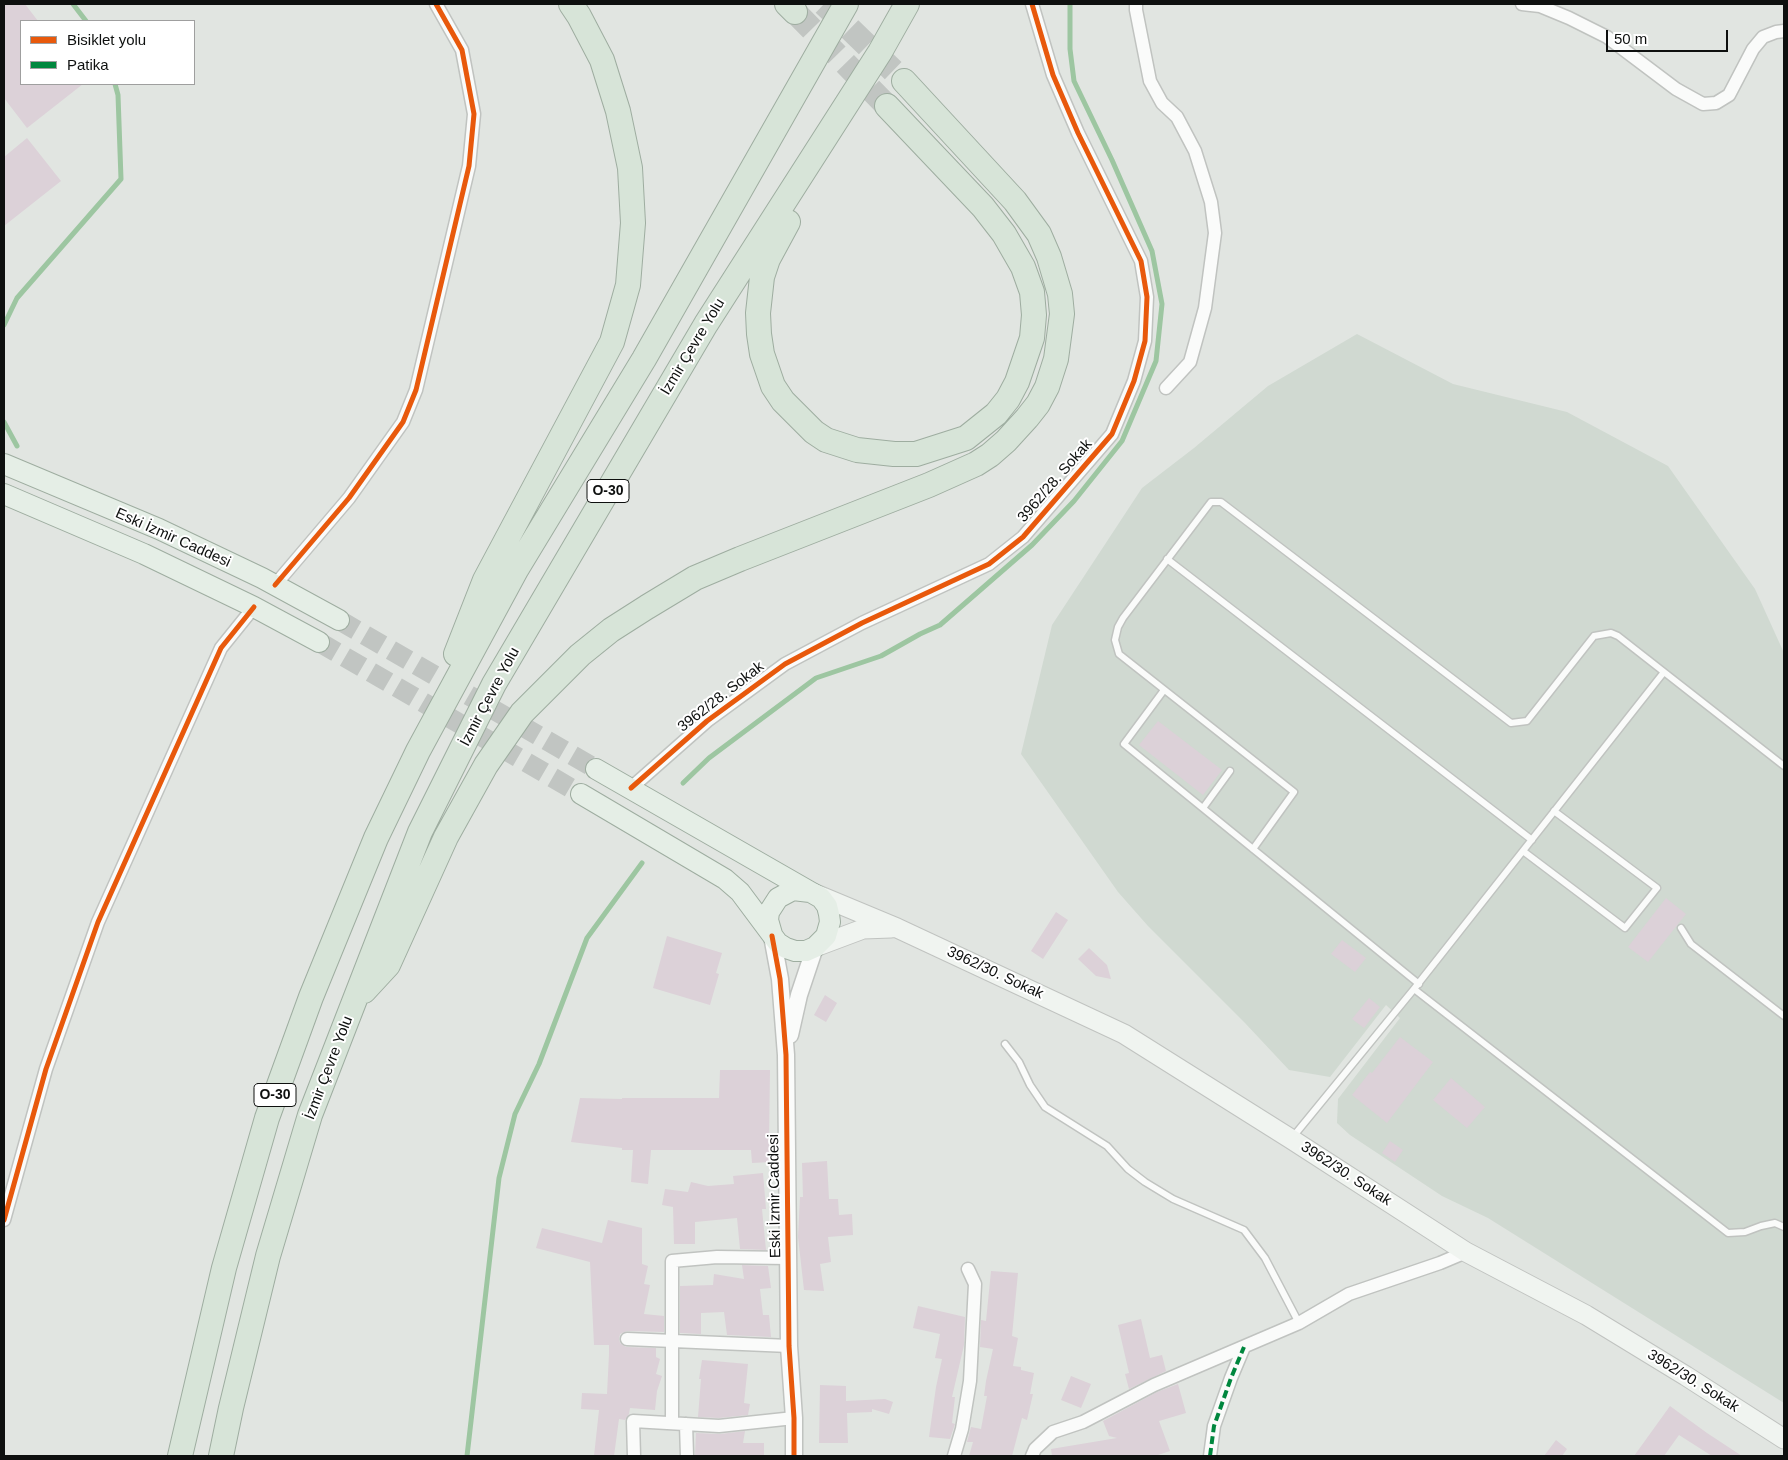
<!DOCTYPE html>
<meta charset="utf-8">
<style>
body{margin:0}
#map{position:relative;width:1788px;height:1460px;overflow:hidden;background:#e1e5e1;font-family:Arial,sans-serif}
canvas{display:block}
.frame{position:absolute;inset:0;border:5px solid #0e100f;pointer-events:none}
.legend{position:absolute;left:20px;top:20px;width:175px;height:65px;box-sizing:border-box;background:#fff;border:1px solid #9f9f9f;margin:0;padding:6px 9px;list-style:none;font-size:15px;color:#0e100f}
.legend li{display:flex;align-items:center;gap:10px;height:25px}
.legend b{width:25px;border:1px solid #9f9f9f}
.scale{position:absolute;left:1606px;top:30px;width:122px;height:22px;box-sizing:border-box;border:2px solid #0e100f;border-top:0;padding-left:6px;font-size:15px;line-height:18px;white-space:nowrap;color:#0e100f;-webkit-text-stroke:4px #fff;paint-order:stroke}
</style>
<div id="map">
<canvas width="1788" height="1460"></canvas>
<div class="frame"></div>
<ul class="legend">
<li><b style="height:6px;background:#e8590c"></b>Bisiklet yolu</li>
<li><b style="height:6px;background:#00873e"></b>Patika</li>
</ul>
<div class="scale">50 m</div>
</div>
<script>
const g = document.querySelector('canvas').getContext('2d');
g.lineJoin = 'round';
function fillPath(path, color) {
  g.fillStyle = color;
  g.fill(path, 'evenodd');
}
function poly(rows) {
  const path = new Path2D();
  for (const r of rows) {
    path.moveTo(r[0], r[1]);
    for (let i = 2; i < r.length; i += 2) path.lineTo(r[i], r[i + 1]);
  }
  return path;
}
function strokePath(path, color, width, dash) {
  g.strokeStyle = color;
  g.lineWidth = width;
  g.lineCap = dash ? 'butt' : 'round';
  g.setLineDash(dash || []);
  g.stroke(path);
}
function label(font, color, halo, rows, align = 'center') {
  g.font = font + ' Arial,sans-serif';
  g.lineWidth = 4;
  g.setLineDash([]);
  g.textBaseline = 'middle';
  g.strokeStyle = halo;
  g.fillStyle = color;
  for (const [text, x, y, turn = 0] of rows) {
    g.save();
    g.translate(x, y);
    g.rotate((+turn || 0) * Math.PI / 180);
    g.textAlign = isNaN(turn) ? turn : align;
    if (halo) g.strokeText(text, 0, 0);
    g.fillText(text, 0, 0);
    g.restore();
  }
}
const built = poly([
 [1357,334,1453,384,1567,412,1668,466,1755,589,1784,653,1784,1403,1488,1218,1442,1196,1350,1135,1337,1123,1338,1099,1400,1018,1386,1005,1330,1077,1289,1070,1245,1023,1148,926,1118,892,1021,754,1052,625,1142,488,1194,448,1268,386]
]);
const stream = poly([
 [73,4,86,21],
 [4,325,17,298,121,179,118,95,115,84],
 [4,422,17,446],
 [683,783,709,758,816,678,881,656,920,634,940,625,1032,545,1074,501,1122,441,1156,361,1162,304,1152,251,1112,160,1074,81,1070,49,1070,4],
 [467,1456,499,1178,515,1114,539,1064,587,938,642,863]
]);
const building = poly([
 [4,4,25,4,38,21,21,21,21,84,83,84,27,128,4,98],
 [27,138,61,181,4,226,4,157],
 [1158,721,1222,770,1203,795,1139,745],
 [1666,898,1686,914,1648,962,1628,947],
 [1056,912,1068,920,1043,959,1031,951],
 [667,936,722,953,716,973,719,974,710,1005,653,988],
 [1342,940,1366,958,1355,972,1331,954],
 [1089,948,1107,965,1111,979,1096,976,1078,959],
 [825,995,837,1003,826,1022,814,1015],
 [1369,998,1380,1007,1364,1028,1352,1019],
 [1400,1037,1433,1062,1387,1123,1352,1095,1370,1072,1372,1073],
 [720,1070,770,1070,769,1141,771,1162,752,1163,751,1150,651,1150,648,1184,631,1182,633,1150,622,1150,622,1148,571,1142,580,1098,622,1099,622,1098,719,1098],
 [1451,1078,1485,1107,1467,1128,1433,1100],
 [1390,1141,1403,1150,1395,1162,1382,1153],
 [827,1161,829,1199,838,1199,839,1215,852,1214,853,1235,828,1237,831,1262,820,1264,824,1291,804,1290,798,1237,800,1197,803,1197,802,1163],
 [763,1173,766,1209,762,1209,766,1250,740,1249,737,1218,695,1222,695,1244,674,1244,673,1207,662,1205,665,1189,688,1192,691,1182,708,1186,734,1184,733,1176],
 [608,1220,642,1228,642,1264,648,1266,644,1284,650,1285,644,1314,664,1316,664,1332,627,1331,620,1334,619,1339,620,1343,626,1347,656,1348,656,1357,660,1359,656,1374,662,1376,657,1391,655,1410,630,1408,629,1414,625,1420,619,1419,614,1456,594,1456,599,1410,581,1409,582,1393,607,1394,609,1354,609,1345,594,1345,590,1262,536,1248,542,1228,602,1243],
 [742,1265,768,1266,771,1288,760,1289,763,1315,769,1315,771,1337,727,1335,724,1312,701,1313,701,1334,680,1333,680,1286,713,1285,714,1274,744,1279],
 [991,1271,1018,1273,1012,1336,1018,1338,1013,1366,1021,1367,1021,1370,1034,1373,1030,1394,1033,1394,1027,1420,1022,1418,1012,1456,969,1456,973,1442,967,1442,971,1427,981,1429,987,1396,984,1396,986,1381,993,1349,980,1347,981,1320,986,1321],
 [918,1306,965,1317,964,1345,952,1397,955,1397,952,1423,955,1424,950,1439,929,1437,936,1387,942,1359,935,1358,940,1334,913,1328],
 [1141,1319,1150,1358,1162,1355,1166,1371,1129,1389,1125,1374,1129,1373,1118,1325],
 [702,1360,748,1364,744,1403,750,1404,748,1415,719,1418,698,1417,701,1379,699,1379],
 [1071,1376,1091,1384,1081,1408,1061,1400],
 [1178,1384,1186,1413,1159,1421,1170,1451,1155,1456,1052,1456,1051,1449,1117,1438,1109,1436,1103,1421,1157,1392],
 [820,1385,846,1386,846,1401,885,1399,893,1402,889,1414,872,1409,872,1412,847,1413,848,1443,819,1443],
 [1670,1406,1707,1433,1742,1456,1712,1456,1679,1435,1664,1456,1634,1456],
 [745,1431,743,1443,764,1443,764,1456,695,1456,696,1433,720,1434],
 [1556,1440,1567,1449,1562,1456,1544,1456]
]);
const primaryTunnel = poly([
 [339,620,596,769],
 [319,642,581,794]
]);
const motorwayTunnel = poly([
 [824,4,904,81],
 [795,12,887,106]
]);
const service = poly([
 [1167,559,1532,840],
 [1164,690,1124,744,1419,984],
 [1203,808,1230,771],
 [1253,849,1294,792,1119,654,1115,640,1118,627,1123,618,1211,502,1221,502,1511,723,1527,721,1594,636,1611,633,1618,636,1784,766],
 [1523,851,1625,928,1657,888,1554,811],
 [1681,928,1691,944,1784,1016],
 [1414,989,1728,1233,1745,1232,1761,1226,1775,1223,1784,1227],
 [1005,1044,1019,1062,1030,1085,1045,1107,1107,1146,1128,1169,1145,1182,1173,1199,1244,1230,1265,1258,1299,1323],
 [1292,1138,1414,989,1664,672]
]);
const minor = poly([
 [1136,4,1136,10,1150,81,1162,103,1177,117,1195,151,1211,202,1215,233,1205,308,1190,362,1166,388],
 [1522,4,1540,6,1569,18,1607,37,1676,89,1703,104,1716,103,1729,95,1753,49,1763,37,1776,32,1784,31],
 [275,585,349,498,403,422,416,390,469,166,474,114,462,50,436,4],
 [631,788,707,721,785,664,862,623,989,564,1023,537,1112,434,1134,381,1145,341,1147,297,1141,261,1078,133,1053,75,1032,4],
 [4,1220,46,1069,98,922,221,648,254,607],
 [627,1339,789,1346],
 [672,1423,672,1261,717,1257,788,1258],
 [686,1424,687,1456],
 [634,1456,633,1421,719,1426,794,1418],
 [954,1456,962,1429,970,1381,975,1284,968,1269],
 [1032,1456,1035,1449,1053,1432,1083,1422,1154,1385,1299,1323,1349,1294,1440,1263,1466,1252],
 [1210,1456,1214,1426,1231,1378,1244,1347]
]);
const tertiary = poly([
 [772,936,780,979,786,1055,789,1346,794,1418,794,1456],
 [790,1035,799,995,815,947]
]);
const secondary = poly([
 [813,893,897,928,1124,1034,1291,1139,1466,1252,1586,1315,1686,1376,1784,1439],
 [815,947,863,929,891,928]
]);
const primary = poly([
 [4,464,159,529,262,578,339,620],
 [4,494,144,554,254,607,319,642],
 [581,794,725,879,740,892,778,943,786,948,795,951,806,951,815,947,826,936,830,922,829,914,827,906,821,898,596,769],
 [772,934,768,920,769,912,778,898,793,890,810,892]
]);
const motorway = poly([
 [787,4,795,12],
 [788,222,768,259,762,277,758,313,759,334,762,354,773,386,783,401,814,432,826,440,857,450,894,454,916,454,966,438,996,414,1008,399,1017,382,1032,338,1034,315,1032,292,1023,267,1004,234,983,207,887,106],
 [456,654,485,580,612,342,628,285,633,223,630,168,618,111,602,60,579,16,571,4],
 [364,991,388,965,446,837,486,765,522,713,580,655,611,630,647,607,695,578,740,559,929,485,976,464,990,455,1006,441,1027,418,1038,404,1047,387,1056,359,1062,314,1060,294,1049,257,1039,234,1015,201,904,81],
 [180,1456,224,1268,267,1118,311,997,376,838,418,751,516,570,644,359,846,4],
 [221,1456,231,1408,268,1256,310,1115,420,832,494,684,706,324,880,52,907,4]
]);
const quiet = poly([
 [1210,1456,1214,1426,1231,1378,1244,1347]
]);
const cycleway = poly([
 [275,585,349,498,403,422,416,390,469,166,474,114,462,50,436,4],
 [631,788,707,721,785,664,862,623,989,564,1023,537,1112,434,1134,381,1145,341,1147,297,1141,261,1078,133,1053,75,1032,4],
 [772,936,780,979,786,1055,789,1346,794,1418,794,1456],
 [4,1220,46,1069,98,922,221,648,254,607]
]);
const shields = [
 [608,491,42],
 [275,1095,42]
];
const shieldNames = [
 ["O-30",608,491],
 ["O-30",275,1095]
];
const streetNames = [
 ["İzmir Çevre Yolu",693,347,-59],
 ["3962/28. Sokak",1055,481,-49],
 ["Eski İzmir Caddesi",173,538,24],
 ["İzmir Çevre Yolu",490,697,-62],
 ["3962/28. Sokak",721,697,-38],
 ["3962/30. Sokak",995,973,25],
 ["İzmir Çevre Yolu",329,1068,-69],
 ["3962/30. Sokak",1346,1174,33],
 ["Eski İzmir Caddesi",775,1196,-91],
 ["3962/30. Sokak",1693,1381,32]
];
fillPath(built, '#d0d9d1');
strokePath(stream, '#9dc6a1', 5);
fillPath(building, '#dcd1d8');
strokePath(primaryTunnel, '#c1c5c2', 20, [20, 10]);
strokePath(motorwayTunnel, '#c1c5c2', 24, [24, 12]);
strokePath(service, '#c0c3c0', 9);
strokePath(minor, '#c0c3c0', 15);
strokePath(tertiary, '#c0c3c0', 19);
strokePath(secondary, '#c0c3c0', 21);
strokePath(primary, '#9eada0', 22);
strokePath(motorway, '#9eada0', 26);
strokePath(service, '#fafbfa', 6);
strokePath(minor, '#fafbfa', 12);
strokePath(tertiary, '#fafbfa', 16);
strokePath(secondary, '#f0f4f0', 19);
strokePath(primary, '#e5eee6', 20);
strokePath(motorway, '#d7e4d8', 24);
strokePath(quiet, '#00873e', 4, [8, 4]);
strokePath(cycleway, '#e8590c', 5);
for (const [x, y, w] of shields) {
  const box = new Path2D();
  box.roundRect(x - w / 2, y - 11.5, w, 23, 4);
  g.fillStyle = '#fff';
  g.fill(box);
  strokePath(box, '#0e100f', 1);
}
label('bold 14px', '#0e100f', null, shieldNames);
label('15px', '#0e100f', '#fff', streetNames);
</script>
